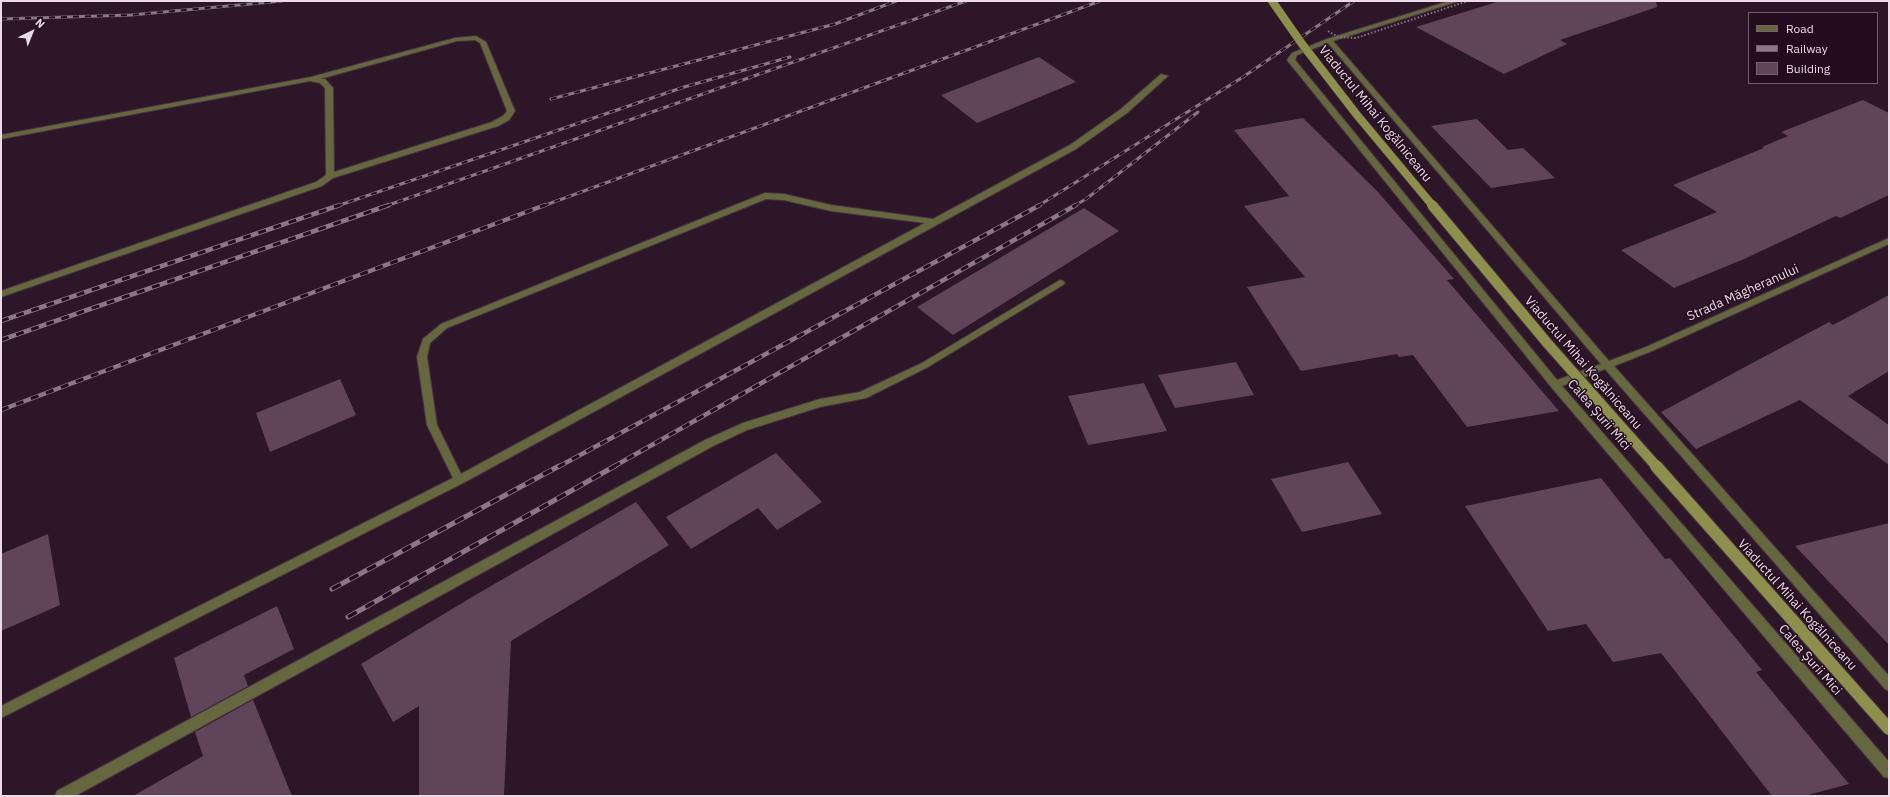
<!DOCTYPE html>
<meta charset="utf-8">
<style>
body{margin:0}
#map{position:relative;width:1890px;height:797px;overflow:hidden;background:#2d1628;font-family:"IBM Plex Sans",sans-serif}
canvas{display:block}
.frame{position:absolute;inset:0;border:2px solid #ebdbe7;pointer-events:none}
.legend{position:absolute;left:1748px;top:12px;width:130px;height:72px;box-sizing:border-box;background:#230c1e;border:1px solid #735f6e;margin:0;padding:5px 7px;list-style:none;font-size:12px;color:#ebdbe7}
.legend li{display:flex;align-items:center;gap:8px;height:20px}
.legend b{width:20px;border:1px solid #735f6e}
.north{position:absolute;left:12px;top:12px;width:40px;height:40px;-webkit-text-stroke:3px #230c1e;paint-order:stroke;rotate:43deg;font-size:11px;font-weight:700;line-height:16px;text-align:center;color:#ebdbe7}
.north::after{content:'';display:block;margin:auto;width:14px;height:18px;background:#ebdbe7;clip-path:polygon(50% 0,100% 100%,50% 72%,0 100%)}
</style>
<div id="map">
<canvas width="1890" height="797"></canvas>
<div class="frame"></div>
<ul class="legend">
<li><b style="height:5px;background:#65673e"></b>Road</li>
<li><b style="height:5px;background:#8b7786"></b>Railway</li>
<li><b style="height:11px;background:#60455a"></b>Building</li>
</ul>
<div class="north">N</div>
</div>
<script>
const g = document.querySelector('canvas').getContext('2d');
g.lineJoin = 'round';
function fillPath(path, color) {
  g.fillStyle = color;
  g.fill(path, 'evenodd');
}
function poly(rows) {
  const path = new Path2D();
  for (const r of rows) {
    path.moveTo(r[0], r[1]);
    for (let i = 2; i < r.length; i += 2) path.lineTo(r[i], r[i + 1]);
  }
  return path;
}
function strokePath(path, color, width, dash) {
  g.strokeStyle = color;
  g.lineWidth = width;
  g.lineCap = dash ? 'butt' : 'round';
  g.setLineDash(dash || []);
  g.stroke(path);
}
function label(font, color, halo, rows, align = 'center') {
  g.font = font + ' "IBM Plex Sans",sans-serif';
  g.lineWidth = 3;
  g.setLineDash([]);
  g.textBaseline = 'middle';
  g.strokeStyle = halo;
  g.fillStyle = color;
  for (const [text, x, y, turn = 0] of rows) {
    g.save();
    g.translate(x, y);
    g.rotate((+turn || 0) * Math.PI / 180);
    g.textAlign = isNaN(turn) ? turn : align;
    if (halo) g.strokeText(text, 0, 0);
    g.fillText(text, 0, 0);
    g.restore();
  }
}
const building = poly([
 [1500,1,1656,1,1657,7,1560,40,1567,44,1504,74,1416,27],
 [1039,57,1076,82,977,123,941,95],
 [1863,100,1889,113,1889,195,1840,218,1836,216,1744,259,1674,288,1621,250,1717,212,1673,185,1764,148,1762,147,1788,136,1781,132],
 [1303,118,1377,191,1454,279,1447,280,1559,411,1467,427,1413,355,1399,357,1397,354,1301,371,1247,287,1305,277,1244,206,1289,196,1234,130],
 [1477,119,1508,150,1523,148,1555,178,1491,188,1431,126],
 [1084,208,1119,231,953,335,917,307],
 [1889,295,1889,371,1848,396,1889,425,1889,465,1800,400,1696,449,1661,412,1829,322,1833,325],
 [1236,362,1254,395,1175,408,1158,375],
 [340,379,356,415,270,452,256,413],
 [1144,383,1167,431,1088,445,1068,396],
 [776,453,822,502,777,530,758,508,691,549,666,517],
 [1348,462,1382,514,1302,532,1271,479],
 [1601,478,1665,559,1670,558,1762,670,1756,672,1849,784,1804,796,1772,796,1661,653,1613,662,1586,624,1548,631,1465,506],
 [636,502,669,545,511,641,504,796,419,796,419,706,393,722,361,664,472,597],
 [1889,523,1889,645,1795,546],
 [48,534,60,605,1,631,1,554],
 [277,606,294,649,244,675,248,686,191,717,174,658],
 [253,700,292,796,133,796,203,756,195,732]
]);
const lane = poly([
 [476,36,486,42,515,111,509,120,498,126,333,178,322,186,1,297,1,291,316,182,326,175,325,88,320,83,310,81,1,139,1,135,311,77,455,38,476,36],
 [475,40,480,43,507,111,503,116,492,122,334,172,333,88,325,79,320,79,457,41,475,40],
 [1161,74,1168,76,1127,113,1076,149,463,483,1,718,1,706,453,478,427,425,417,357,423,339,441,324,765,193,784,194,831,205,933,219,1070,145,1121,109,1161,74],
 [766,199,784,200,831,211,925,223,461,474,437,425,427,357,430,343,447,328,766,199],
 [1060,280,1063,281,1065,283,1063,285,928,367,866,398,820,407,747,430,713,446,75,796,55,796,57,791,705,440,743,423,820,399,860,392,922,363,1060,280]
]);
const street = poly([
 [1449,1,1459,1,1333,41,1609,361,1646,347,1889,238,1889,244,1652,351,1614,366,1889,676,1889,691,1885,689,1605,369,1562,386,1889,762,1889,778,1884,777,1552,388,1287,60,1292,53,1327,39,1449,1],
 [1328,43,1601,364,1557,380,1295,60,1297,55,1328,43]
]);
const railFar2 = poly([
 [1,19,131,15,282,1],
 [551,99,835,24,896,1],
 [337,206,684,87,790,57],
 [386,206,966,1],
 [543,206,1100,1],
 [1038,206,1243,77,1354,1],
 [1074,206,1086,199,1198,112]
]);
const railFar1 = poly([
 [1,321,340,205],
 [1,340,389,205],
 [1,410,545,205],
 [558,467,1040,205],
 [613,467,1076,205]
]);
const rail = poly([
 [332,589,559,466],
 [348,617,615,466]
]);
const pathBridge = poly([
 [1328,31,1338,37,1356,38,1468,1]
]);
const secondaryBridgeFar2 = poly([
 [1272,1,1302,44,1357,115,1433,206]
]);
const secondaryBridgeFar1 = poly([
 [1432,205,1548,344,1657,467]
]);
const secondaryBridge = poly([
 [1656,466,1889,729]
]);
const streetNames = [
 ["Viaductul Mihai Kogălniceanu",1375,114,51],
 ["Strada Măgheranului",1743,293,-24],
 ["Viaductul Mihai Kogălniceanu",1583,363,49],
 ["Calea Șurii Mici",1599,415,49],
 ["Viaductul Mihai Kogălniceanu",1797,605,48],
 ["Calea Șurii Mici",1810,660,49]
];
fillPath(building, '#60455a');
strokePath(lane, '#483243', 2);
strokePath(street, '#483243', 2);
fillPath(lane, '#65673e');
fillPath(street, '#65673e');
strokePath(railFar2, '#8b7786', 3);
strokePath(railFar1, '#8b7786', 4.5);
strokePath(rail, '#8b7786', 5);
strokePath(railFar2, '#230c1e', 2, [6]);
strokePath(railFar1, '#230c1e', 3, [8]);
strokePath(rail, '#230c1e', 3.5, [10]);
strokePath(secondaryBridgeFar2, '#483243', 9, []);
strokePath(secondaryBridgeFar1, '#483243', 12, []);
strokePath(secondaryBridge, '#483243', 14, []);
strokePath(pathBridge, '#897685', 2, [1.5, 2]);
strokePath(secondaryBridgeFar2, '#8d904c', 8);
strokePath(secondaryBridgeFar1, '#8d904c', 10);
strokePath(secondaryBridge, '#8d904c', 12);
label('13px', '#ebdbe7', '#230c1e', streetNames);
</script>
